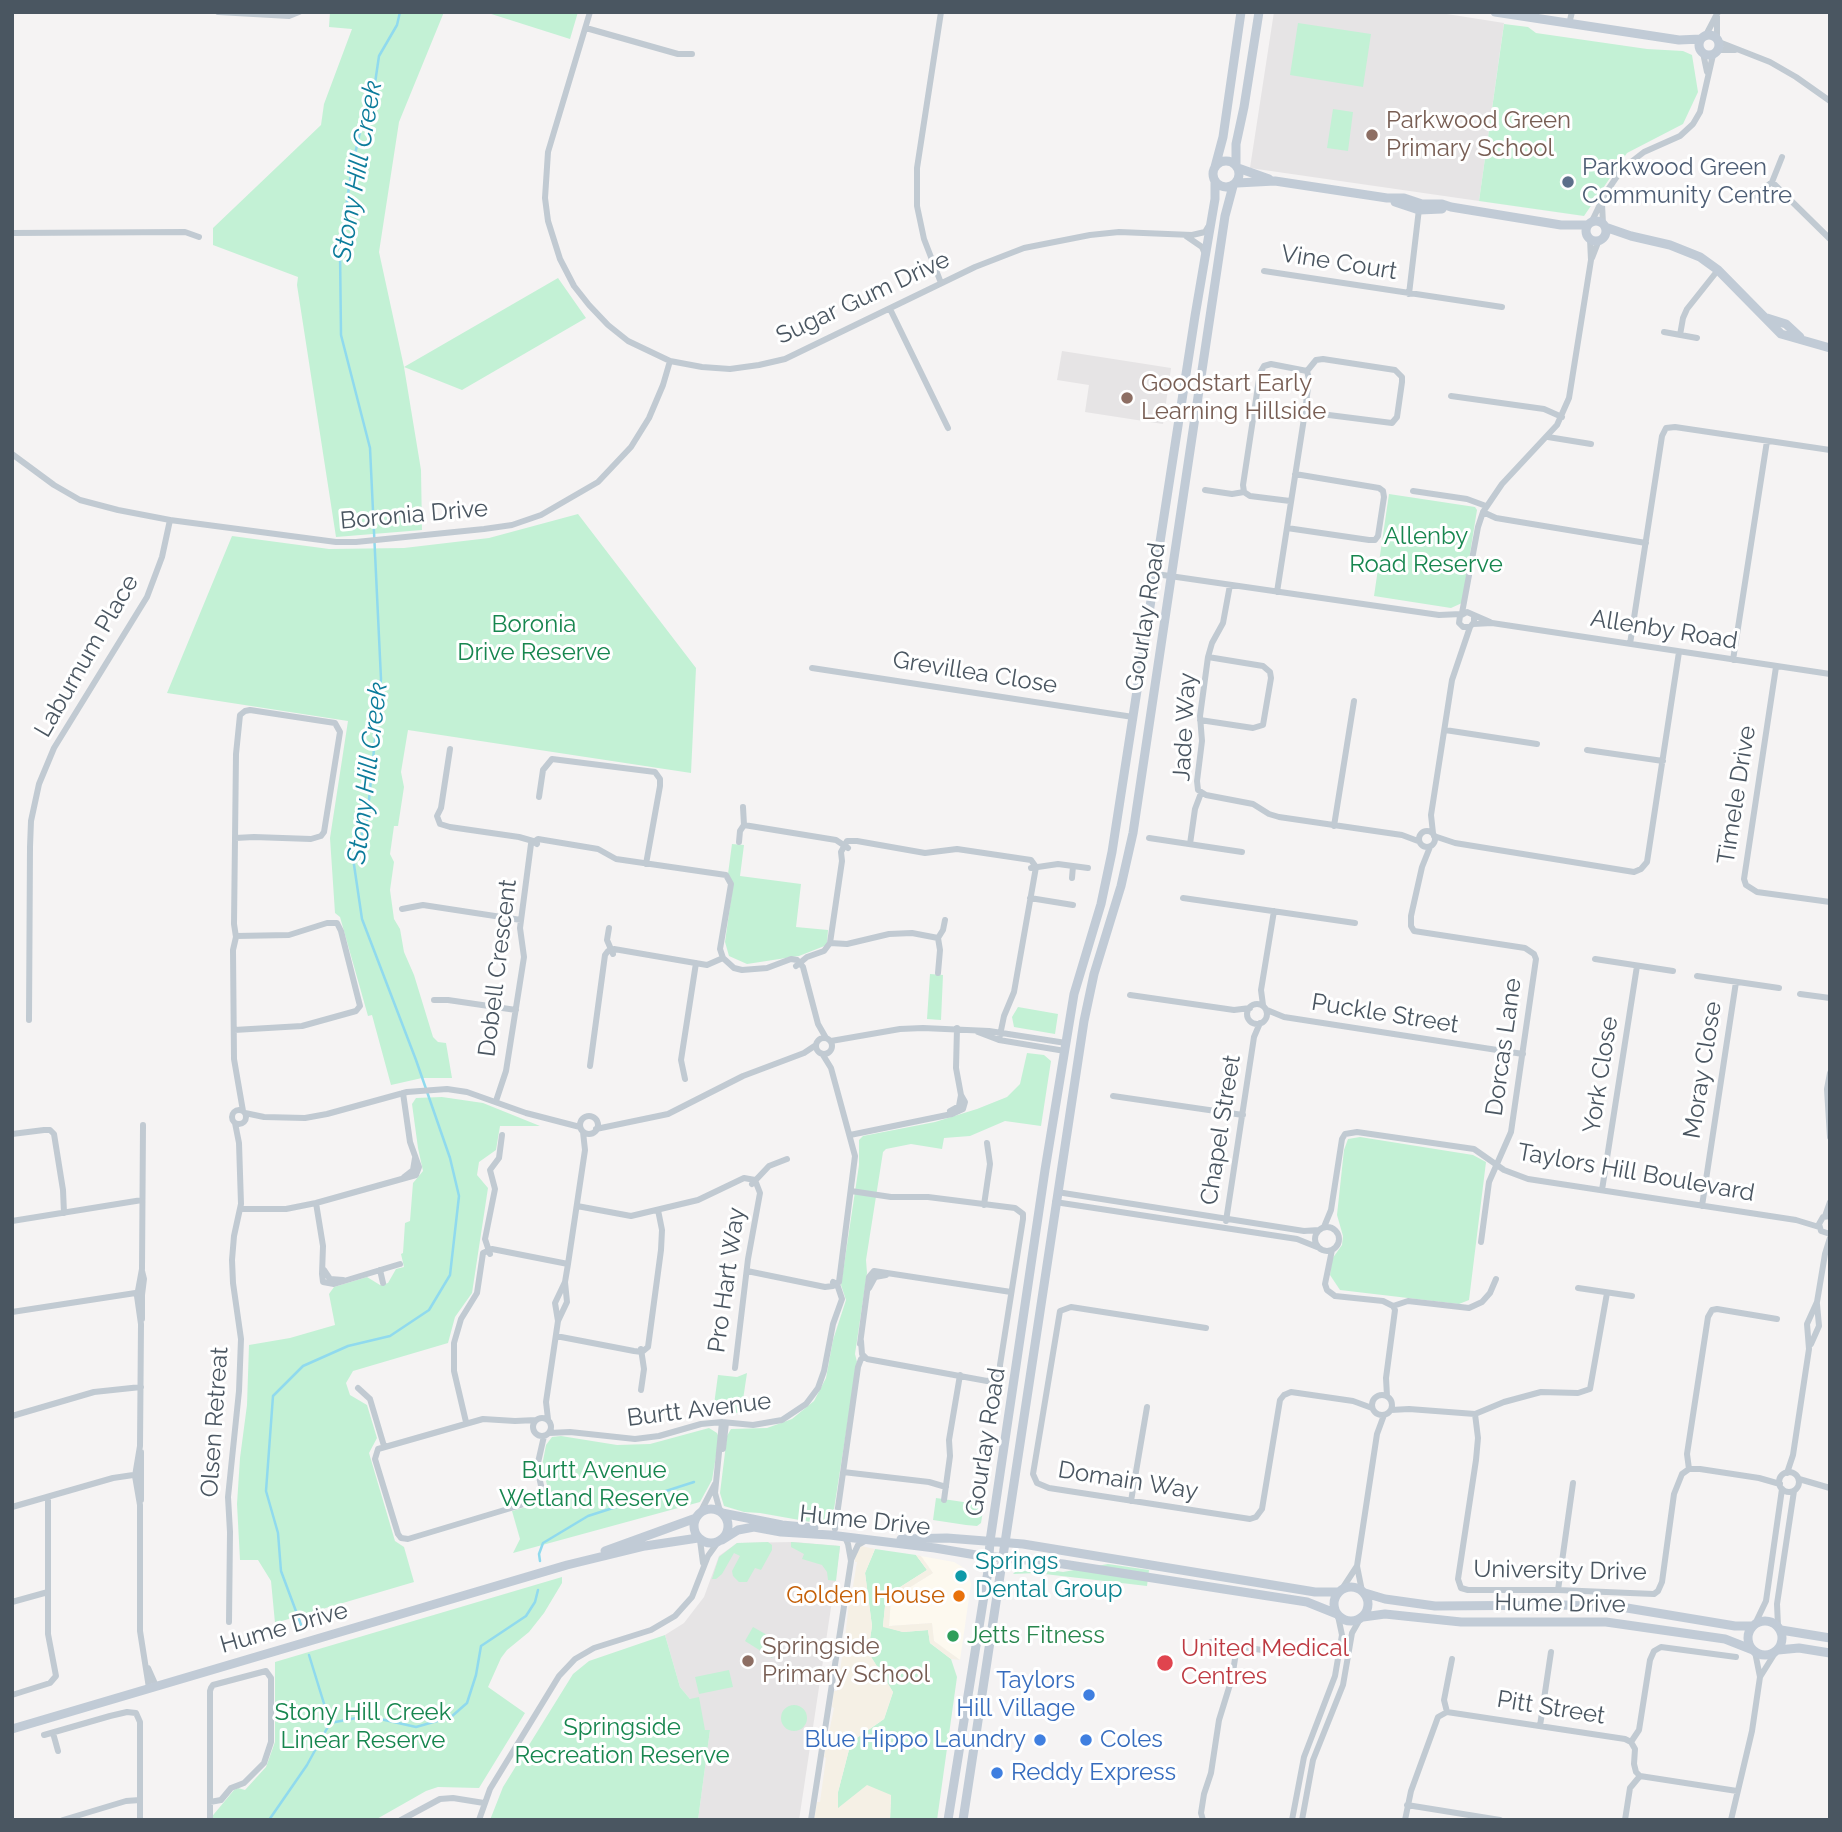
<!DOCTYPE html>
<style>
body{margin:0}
#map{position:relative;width:1842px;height:1832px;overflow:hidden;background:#f5f3f3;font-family:Raleway,sans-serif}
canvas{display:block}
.frame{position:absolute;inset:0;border:14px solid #4a5661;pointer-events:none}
</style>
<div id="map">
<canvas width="1842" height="1832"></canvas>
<div class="frame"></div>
</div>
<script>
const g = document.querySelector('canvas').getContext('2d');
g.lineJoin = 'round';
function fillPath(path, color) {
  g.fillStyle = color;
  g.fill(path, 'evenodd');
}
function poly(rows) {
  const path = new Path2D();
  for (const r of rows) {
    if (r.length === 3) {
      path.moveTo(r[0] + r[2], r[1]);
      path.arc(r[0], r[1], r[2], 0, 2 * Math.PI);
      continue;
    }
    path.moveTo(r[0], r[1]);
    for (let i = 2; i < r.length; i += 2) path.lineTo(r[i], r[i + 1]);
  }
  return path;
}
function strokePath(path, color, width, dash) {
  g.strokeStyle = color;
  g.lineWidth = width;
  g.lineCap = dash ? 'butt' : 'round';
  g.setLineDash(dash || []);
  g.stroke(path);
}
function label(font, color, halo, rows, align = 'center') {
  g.font = font + ' Raleway,sans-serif';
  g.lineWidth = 6;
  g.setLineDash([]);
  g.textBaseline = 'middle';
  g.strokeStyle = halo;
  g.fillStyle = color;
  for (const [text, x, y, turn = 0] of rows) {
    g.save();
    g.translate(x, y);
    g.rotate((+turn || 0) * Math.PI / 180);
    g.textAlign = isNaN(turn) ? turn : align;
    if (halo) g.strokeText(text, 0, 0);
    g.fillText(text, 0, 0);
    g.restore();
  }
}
const commercial = poly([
 [921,1556,954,1562,964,1568,969,1575,971,1584,960,1660,934,1641,932,1623,889,1626,891,1599,933,1573]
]);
const education = poly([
 [1274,12,1434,12,1504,23,1479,201,1250,168],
 [1062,351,1171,368,1163,424,1085,412,1089,385,1057,380],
 [794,1542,840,1546,840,1548,799,1820,698,1820,710,1730,705,1731,690,1699,680,1687,665,1635,684,1623,704,1597,719,1556,737,1543]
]);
const green = poly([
 [330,12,444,12,399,122,379,252,404,367,558,278,586,318,462,390,404,367,421,470,422,530,336,537,297,285,298,277,213,245,213,228,321,125,324,104,352,29,329,27],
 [485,12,578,12,570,39],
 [1298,23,1371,34,1363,87,1290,75],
 [1504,24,1528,27,1536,33,1647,49,1683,51,1692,55,1698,92,1683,124,1627,153,1584,216,1479,201],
 [1333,109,1353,112,1348,151,1327,148],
 [1389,494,1475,507,1477,510,1462,603,1451,608,1374,596],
 [578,514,696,668,691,773,408,730,401,772,404,787,398,826,394,826,390,854,394,862,390,890,394,919,400,929,404,952,414,975,433,1037,438,1042,446,1043,452,1078,422,1078,391,1085,372,1015,368,1016,340,917,335,913,330,838,348,721,167,693,232,536,329,549,404,548,489,538],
 [732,844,744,845,740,876,801,884,796,927,828,930,827,945,799,956,747,964,729,956,725,942,733,885,728,874],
 [930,974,943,975,941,1020,927,1019],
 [1018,1007,1058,1014,1055,1034,1014,1027,1012,1017],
 [1027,1053,1044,1055,1051,1061,1041,1126,1005,1121,970,1136,944,1138,942,1149,911,1144,886,1149,883,1152,866,1260,867,1273,855,1354,857,1362,832,1522,830,1524,822,1524,760,1513,744,1512,724,1506,720,1493,727,1436,731,1429,767,1428,792,1419,814,1401,826,1378,833,1340,846,1300,841,1285,859,1165,859,1140,863,1136,935,1122,977,1109,1007,1097,1020,1084],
 [442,1097,483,1103,540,1126,500,1126,496,1150,479,1162,477,1175,488,1188,472,1293,455,1317,448,1343,353,1371,346,1383,350,1395,367,1405,377,1438,369,1453,395,1541,404,1547,414,1582,275,1623,271,1581,258,1560,240,1560,237,1504,240,1458,247,1405,249,1345,290,1338,335,1325,329,1294,334,1287,367,1277,380,1285,388,1283,396,1269,404,1267,401,1254,403,1253,405,1223,410,1221,413,1183,423,1171,418,1148,412,1104,416,1098],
 [1360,1137,1473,1155,1486,1162,1469,1300,1459,1304,1340,1290,1330,1275,1332,1259,1342,1245,1343,1236,1337,1215,1344,1150,1348,1139],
 [747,1373,741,1413,713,1412,718,1375,737,1377],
 [709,1428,717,1433,719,1438,712,1480,700,1502,513,1553,520,1539,512,1511,551,1500,542,1466,546,1445,552,1437,561,1436,617,1445,650,1444],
 [936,1498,984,1505,981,1523,977,1526,966,1525,933,1520],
 [768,1542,772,1545,772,1550,761,1570,755,1568,747,1582,739,1582,733,1576,732,1571,740,1556,734,1553,722,1574,716,1579,712,1579,719,1557,737,1543],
 [791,1542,840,1546,836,1581,828,1580,827,1572,822,1565,802,1559,804,1554,791,1547],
 [875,1549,916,1555,927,1570,886,1596,883,1626,903,1632,928,1630,930,1643,951,1659,957,1677,937,1820,890,1820,891,1795,838,1809,838,1792,851,1742,884,1719,893,1692,868,1652,872,1626,865,1573],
 [1108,1564,1149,1570,1147,1586,1036,1573,1013,1574,1016,1571,1028,1571,1031,1567,1063,1572],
 [562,1577,562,1583,544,1613,529,1632,507,1650,501,1658,488,1687,525,1713,479,1788,438,1787,426,1791,375,1820,209,1820,234,1790,238,1788,245,1790,266,1767,275,1742,275,1662],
 [753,1627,781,1643,772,1658,745,1641],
 [665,1635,680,1687,690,1699,699,1697,705,1730,710,1730,698,1820,490,1820,503,1787,573,1674,589,1661],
 [729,1670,733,1687,699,1694,695,1677],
 [794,1718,13]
]);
const sand = poly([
 [861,1546,875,1549,865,1573,872,1626,868,1652,893,1692,884,1719,851,1742,838,1792,838,1808,867,1785,891,1795,890,1820,814,1820,817,1802,820,1802,826,1758,824,1757,834,1708,832,1707,834,1691,837,1691,839,1675,837,1674,840,1671,844,1643,842,1642,845,1639,850,1592,852,1592,857,1562,855,1562,855,1556],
 [916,1555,921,1556,933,1573,891,1599,889,1626,932,1623,934,1641,960,1660,951,1659,930,1643,928,1630,903,1632,883,1627,886,1596,927,1570]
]);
const stream = poly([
 [540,1561,539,1554,543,1543,588,1516,694,1482],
 [303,1630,281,1571,278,1533,266,1491,273,1396,303,1366,348,1346,390,1336,429,1310,450,1275,459,1196,450,1158,416,1060,362,919,353,858,367,820,381,679,370,448,341,335,340,250,351,173,361,127,374,90,379,56,397,25,400,12],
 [330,1723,367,1716,416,1727,451,1717,467,1703,476,1675,481,1646,526,1616,535,1602,538,1590],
 [269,1820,307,1765,330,1723,309,1655]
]);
const street = poly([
 [218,12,289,16,299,12],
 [590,12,548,152,545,198,548,221,560,259,574,286,589,305,608,325,628,341,670,361,702,367,730,369,759,365,785,359,975,267,1024,248,1090,235,1119,232,1192,235,1205,232,1208,227],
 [1717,16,1717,39],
 [1569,24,1572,12],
 [586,28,678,54,692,54],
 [1706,35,1718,12],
 [1719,42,1770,62,1796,77,1830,101],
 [1718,50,1735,50],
 [1703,53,1707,72],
 [1772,182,1830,239],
 [1753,197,1772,182,1782,157],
 [1602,204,1603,224],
 [1592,221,1605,194,1622,169,1644,152,1680,136,1693,124,1700,112,1713,55],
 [12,233,185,232,199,237],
 [1186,236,1202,247,1205,254],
 [1592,258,1599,240],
 [1264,271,1502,307],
 [941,283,924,239,917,206,917,168,941,12],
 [1409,294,1419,209],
 [890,309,948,428],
 [1664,332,1697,338],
 [1680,335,1683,318,1687,309,1718,270],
 [1451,396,1544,409,1562,417],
 [1305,412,1392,423,1397,417,1402,382,1402,377,1395,370,1323,359,1316,360,1307,371],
 [1548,437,1591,444],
 [12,454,54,485,80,500,118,510,170,520,336,542,356,542,484,529,512,525,541,515,598,482,631,447,649,418,663,385,670,361],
 [1205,490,1232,494,1244,492,1250,496,1290,501],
 [1413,491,1467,499,1486,506],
 [1244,492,1243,485,1260,373,1264,366,1271,364,1307,371],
 [1483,512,1496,518,1646,543],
 [1287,528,1369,540,1375,540,1378,536,1384,497,1383,491,1379,488,1295,474],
 [1156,574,1439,615,1461,614],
 [1230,585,1223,623,1212,643,1208,657,1200,716,1202,741,1197,781,1198,790,1206,795,1253,804,1269,814,1279,817,1402,835,1418,841],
 [1277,592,1305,412,1309,379,1307,371],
 [1462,613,1478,527,1483,512,1502,484,1557,425,1569,398,1591,260,1590,239],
 [1474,616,1474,622,1470,627,1463,627,1459,623,1460,616,1467,612,1490,622],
 [1473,624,1492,623,1830,674],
 [1630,644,1662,436,1666,428,1675,427,1830,450],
 [1733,660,1767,441],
 [1776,667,1744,879,1746,885,1757,892,1830,902],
 [812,668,1133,717],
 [1200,720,1253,728,1263,725,1271,678,1270,672,1263,666,1208,657],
 [1445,730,1537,744],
 [450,749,441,808,437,816,440,824,450,827,519,837,533,841,537,844],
 [1587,750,1663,761],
 [539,797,543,770,552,759,655,772,660,779,660,786,646,864],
 [744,825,836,840,848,848],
 [1334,826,1354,701],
 [1427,839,8],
 [1433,833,1431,815,1452,680,1470,627],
 [1434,836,1455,843,1634,872,1641,869,1647,862,1679,652],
 [235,838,254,837,311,839,321,836,324,832,340,732,335,723,250,710,245,711,240,715,236,754,234,924,236,937,233,950,234,1059,243,1111],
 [1149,838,1242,852],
 [739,842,740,831,744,825,743,807],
 [1190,844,1195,809,1201,793],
 [1430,847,1422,867,1411,916,1411,926,1414,931,1525,948,1534,954,1536,959,1511,1132,1489,1182,1481,1242],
 [1031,868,1058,864,1088,868],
 [1072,878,1073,866],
 [1030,898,1073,905],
 [1183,898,1355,923],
 [402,909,423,905,521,920],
 [609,928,607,940,613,954],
 [830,943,847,944,889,934,912,933,938,938],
 [1595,959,1673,971],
 [796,966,807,957,824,951,830,943,842,861,841,852,847,841,857,841,925,853,957,849,1031,860,1036,867,1014,992,1004,1016,999,1040],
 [938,973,940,950,938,938,943,930,945,920],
 [1697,976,1779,988],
 [1800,994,1830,998],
 [1130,995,1234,1010,1250,1008],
 [434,1000,448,1000,516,1010],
 [1257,1014,10],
 [1263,1005,1261,990,1274,911],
 [1267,1010,1284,1017,1523,1054],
 [29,1020,30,847,31,821,39,784,54,748,147,597,162,557,170,520],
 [234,1030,302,1026,356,1011,360,1006,341,931,337,923,327,923,289,935,236,936],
 [978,1032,999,1040,1065,1051],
 [824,1046,8],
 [831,1041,900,1029,923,1028,989,1031,1066,1043],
 [590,1066,605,955,608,951,614,949,707,965,723,958],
 [1830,1073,1827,1089,1830,1137],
 [685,1079,681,1060,696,963],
 [1113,1096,1243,1115],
 [496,1101,506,1071,524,957,520,928,531,844,538,839,598,849,616,859,726,875,731,884,720,949,723,958,734,968,742,970,767,968,791,959,797,960,803,967,818,1024,826,1038],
 [239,1117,7],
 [950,1111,959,1106,961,1095],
 [245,1113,264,1117,305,1118,327,1114,407,1092,447,1089,467,1092,526,1113,580,1127],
 [589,1125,9],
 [143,1125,142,1269,137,1296,141,1324,140,1446,135,1476,140,1505,140,1631,149,1688],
 [596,1129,668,1114,743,1076,804,1053,816,1045],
 [12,1134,44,1130,50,1130,54,1134,63,1190,64,1213],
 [850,1135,952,1114,963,1109,965,1102,961,1095,956,1068,957,1028],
 [404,1177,413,1170,415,1158],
 [752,1184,769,1166,787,1159],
 [1602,1190,1637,966],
 [851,1191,891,1197,928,1197,1015,1208,1023,1214,1023,1219,1000,1365,1000,1372,996,1379,987,1381,867,1359,862,1354,861,1341],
 [1057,1192,1304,1231,1319,1230],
 [1055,1202,1297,1239,1317,1247],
 [316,1203,323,1246,322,1274,323,1282,334,1284,400,1264],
 [984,1205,990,1164,987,1143],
 [577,1206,631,1216,698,1200,744,1178,755,1180,760,1193,748,1259,735,1368],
 [1702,1206,1736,982],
 [240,1209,286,1209,316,1203,416,1175,419,1167,410,1142,403,1093],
 [1825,1216,1830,1202],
 [1830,1216,1823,1217,1819,1224,1821,1231,1830,1234],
 [12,1221,142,1200],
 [1226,1221,1254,1037,1260,1023],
 [1327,1239,12],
 [1324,1227,1331,1210,1342,1139,1345,1134,1357,1132,1474,1149,1504,1170,1528,1179,1796,1220,1819,1227],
 [1332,1250,1325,1284,1327,1290,1335,1296,1383,1301,1393,1306,1395,1310,1386,1378,1387,1396],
 [490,1254,485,1239,495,1189,490,1170,499,1158,502,1135],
 [324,1270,330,1279,343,1280],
 [380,1270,383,1283],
 [142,1271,144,1279,142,1295,142,1319],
 [747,1271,825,1287,833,1286,839,1282,855,1156,831,1068,823,1055],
 [869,1288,875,1277,886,1275],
 [1578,1288,1632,1296],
 [1393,1306,1408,1301,1469,1308,1482,1302,1490,1293,1496,1279],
 [12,1312,142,1292],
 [558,1321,567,1302,565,1282],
 [1206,1328,1071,1307,1060,1311,1033,1474,1037,1483,1049,1488,1250,1519,1256,1517,1262,1509,1280,1400,1284,1395,1291,1392,1353,1401,1372,1408],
 [556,1336,634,1351,642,1352,648,1347,661,1250,662,1230,658,1210],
 [860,1344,869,1277,874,1271,1011,1292],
 [1811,1344,1819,1326,1817,1304],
 [358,1388,370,1399,384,1446],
 [641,1390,644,1369,641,1349],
 [1382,1405,10],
 [1391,1410,1409,1409,1475,1414,1478,1438,1476,1460,1458,1579,1461,1588,1468,1590,1558,1590,1654,1594,1658,1591,1662,1582,1674,1494,1682,1474,1689,1469,1700,1469,1759,1478,1780,1484],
 [1475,1414,1504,1402,1541,1392,1578,1393,1590,1389,1607,1293],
 [12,1416,94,1392,141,1387],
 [542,1427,9],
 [548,1419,546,1402,558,1321,555,1303,565,1282,568,1264,585,1150,583,1132],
 [536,1420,515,1421,483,1419,378,1449,375,1459,398,1534,401,1538,408,1539,541,1499,543,1495,537,1467,544,1436],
 [466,1422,454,1371,454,1343,461,1319,477,1293,483,1253,492,1249,568,1264],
 [549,1433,570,1432,635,1439,659,1436,701,1424,722,1422,753,1425,782,1420,806,1404,818,1388,824,1371,833,1324,842,1299,837,1284,833,1282],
 [723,1449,726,1423],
 [1689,1469,1687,1454,1708,1317,1712,1310,1717,1309,1777,1319],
 [843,1472,929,1482,946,1487],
 [1789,1482,10],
 [1787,1473,1793,1455,1809,1349,1807,1324,1817,1302,1825,1254,1830,1238],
 [1799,1479,1830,1488],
 [141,1500,141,1452],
 [944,1500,950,1456,949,1440,960,1375],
 [1131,1501,1147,1407],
 [12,1507,113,1478,140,1474],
 [720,1511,715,1493,722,1422],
 [700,1513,715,1484],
 [835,1529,858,1367,861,1359,864,1357],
 [700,1540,703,1563],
 [851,1560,858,1545,867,1540],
 [1342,1589,1357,1566],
 [1558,1590,1573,1483],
 [1362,1591,1357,1566,1377,1434,1384,1415],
 [12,1602,48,1592],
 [229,1622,230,1532,228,1497,239,1391,241,1339,233,1283,232,1260,234,1236,241,1204,239,1143,235,1123],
 [1755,1624,1766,1601,1782,1489],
 [1778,1626,1777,1604,1794,1491],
 [1211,1642,1262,1650],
 [148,1668,156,1686],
 [1760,1677,1775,1653],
 [12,1695,50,1683,56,1676,48,1634,48,1497],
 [1447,1712,1444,1700,1452,1659],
 [1540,1726,1551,1652],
 [53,1733,58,1751],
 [44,1735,110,1716,127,1712,136,1713,140,1722,140,1820],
 [1631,1742,1639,1730,1650,1660,1654,1651,1661,1647,1736,1657],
 [1407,1805,1500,1820],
 [63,1820,126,1801,140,1800],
 [210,1820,210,1691,211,1688,213,1685,266,1671,271,1678,271,1742,264,1763,244,1783,231,1788,221,1800,210,1802],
 [401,1820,440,1799,453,1798,484,1803],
 [479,1820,490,1789,559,1676,575,1659,594,1648,651,1630,675,1616,692,1597,708,1556,718,1542],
 [811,1820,851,1561,848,1544,845,1537],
 [1203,1820,1201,1813,1204,1794,1211,1773,1219,1720,1232,1678,1237,1646],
 [1292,1820,1304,1757,1335,1676,1342,1635,1338,1616],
 [1302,1820,1313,1760,1343,1685,1352,1633,1360,1619],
 [1405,1820,1411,1791,1438,1717,1447,1712,1625,1739,1631,1742,1635,1749,1634,1764,1636,1772,1640,1776,1737,1791],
 [1625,1820,1630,1788,1640,1776],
 [1731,1820,1752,1731,1760,1677,1755,1652]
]);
const secondary = poly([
 [1495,12,1679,40,1701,39],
 [1709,45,10],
 [1226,174,13],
 [1236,165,1236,144,1244,107,1259,12],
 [1215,167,1223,137,1241,12],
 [1238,168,1269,179],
 [1237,183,1275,181,1387,198,1404,198,1422,204,1442,204,1451,207,1561,225,1588,225],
 [1395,202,1419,210,1442,209],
 [1596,231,10],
 [1605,227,1631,236,1670,245,1700,257,1718,270,1781,334,1830,348],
 [1767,318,1786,324,1800,337],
 [711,1526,17],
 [722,1513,782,1525,814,1528],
 [901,1539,947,1538,1023,1544,1315,1592,1339,1592],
 [722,1540,738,1530,754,1527,781,1532,830,1535,935,1548,976,1555,1063,1564,1307,1602,1337,1614],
 [605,1551,696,1518],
 [1351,1604,17],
 [1365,1593,1385,1599,1435,1606,1565,1605,1627,1608,1735,1626,1753,1626],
 [1363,1617,1385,1614,1461,1622,1606,1622,1725,1639,1753,1650],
 [1765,1638,17],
 [1781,1630,1830,1638],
 [1778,1650,1799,1648,1830,1653],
 [12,1729,567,1565,645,1546,698,1538],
 [948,1820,988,1571,990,1541,1045,1170,1074,994,1101,904,1112,852,1195,316,1215,199,1215,182],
 [963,1820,1084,1021,1094,974,1121,886,1133,833,1225,216,1233,186]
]);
const markers = [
 [1372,135,7,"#8d6e63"],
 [1568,182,7,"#5c6f8a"],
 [1127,398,7,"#8d6e63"],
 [961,1576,7,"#0f9aa8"],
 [959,1596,7,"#e8710a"],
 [953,1636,7,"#2e9e5b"],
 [748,1661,7,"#8d6e63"],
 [1165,1663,9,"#e0444e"],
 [1089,1695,7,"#3f7fe0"],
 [1040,1740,7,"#3f7fe0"],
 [1086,1740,7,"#3f7fe0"],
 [997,1773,7,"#3f7fe0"]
];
const educationNames = [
 ["Parkwood Green",1386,121],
 ["Primary School",1386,149],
 ["Goodstart Early",1141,384],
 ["Learning Hillside",1141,412],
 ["Springside",762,1647],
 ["Primary School",762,1675]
];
const serviceNames = [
 ["Parkwood Green",1582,168],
 ["Community Centre",1582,196]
];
const streetNames = [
 ["Vine Court",1339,263,9],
 ["Sugar Gum Drive",863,298,-25],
 ["Boronia Drive",414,515,-5],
 ["Gourlay Road",1146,617,-81],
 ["Allenby Road",1664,630,9],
 ["Laburnum Place",87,656,-60],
 ["Grevillea Close",975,673,9],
 ["Jade Way",1185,727,-87],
 ["Timele Drive",1737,795,-81],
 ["Dobell Crescent",498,968,-83],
 ["Puckle Street",1385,1014,9],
 ["Dorcas Lane",1504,1047,-82],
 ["Moray Close",1703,1070,-81],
 ["York Close",1601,1075,-81],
 ["Chapel Street",1221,1130,-81],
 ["Taylors Hill Boulevard",1636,1173,10],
 ["Pro Hart Way",727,1280,-82],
 ["Burtt Avenue",699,1410,-7],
 ["Olsen Retreat",215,1422,-86],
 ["Gourlay Road",986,1442,-81],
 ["Domain Way",1128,1481,9],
 ["Hume Drive",865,1521,6],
 ["University Drive",1560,1571,1],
 ["Hume Drive",1560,1604,1],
 ["Hume Drive",284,1628,-16],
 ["Pitt Street",1551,1708,9]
];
const parkNames = [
 ["Allenby",1426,537],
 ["Road Reserve",1426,565],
 ["Boronia",534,625],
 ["Drive Reserve",534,653],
 ["Burtt Avenue",594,1471],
 ["Wetland Reserve",594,1499],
 ["Stony Hill Creek",363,1713],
 ["Linear Reserve",363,1741],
 ["Springside",622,1728],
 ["Recreation Reserve",622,1756]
];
const cultureNames = [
 ["Springs",975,1562],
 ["Dental Group",975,1590]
];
const foodNames = [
 ["Golden House",945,1596]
];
const leisureNames = [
 ["Jetts Fitness",967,1636]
];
const healthNames = [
 ["United Medical",1181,1649],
 ["Centres",1181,1677]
];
const shopNames = [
 ["Taylors",1075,1681],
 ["Hill Village",1075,1709],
 ["Blue Hippo Laundry",1026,1740],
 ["Coles",1100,1740,"left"],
 ["Reddy Express",1011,1773,"left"]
];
const waterNames = [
 ["Stony Hill Creek",358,171,-80],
 ["Stony Hill Creek",368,773,-83]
];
fillPath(commercial, '#fdf9ef');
fillPath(education, '#e6e4e5');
fillPath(green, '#c3f1d5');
fillPath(sand, '#f5f0e5');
strokePath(stream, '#90daee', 2.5);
strokePath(street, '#c1cad2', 6);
strokePath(secondary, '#c1cbd6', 9);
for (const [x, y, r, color] of markers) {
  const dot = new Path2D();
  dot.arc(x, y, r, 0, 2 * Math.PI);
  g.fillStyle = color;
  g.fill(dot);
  strokePath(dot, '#fff', 2.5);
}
label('24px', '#785e54', '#fff', educationNames, 'left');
label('24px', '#4e5e75', '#fff', serviceNames, 'left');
label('24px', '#4a5661', '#fff', streetNames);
label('24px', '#17864f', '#fff', parkNames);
label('24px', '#0d838f', '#fff', cultureNames, 'left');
label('24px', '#c56008', '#fff', foodNames, 'right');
label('24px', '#27864d', '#fff', leisureNames, 'left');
label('24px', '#be3a42', '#fff', healthNames, 'left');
label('24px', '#366cbe', '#fff', shopNames, 'right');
label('italic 26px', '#0c7c9b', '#fff', waterNames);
</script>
